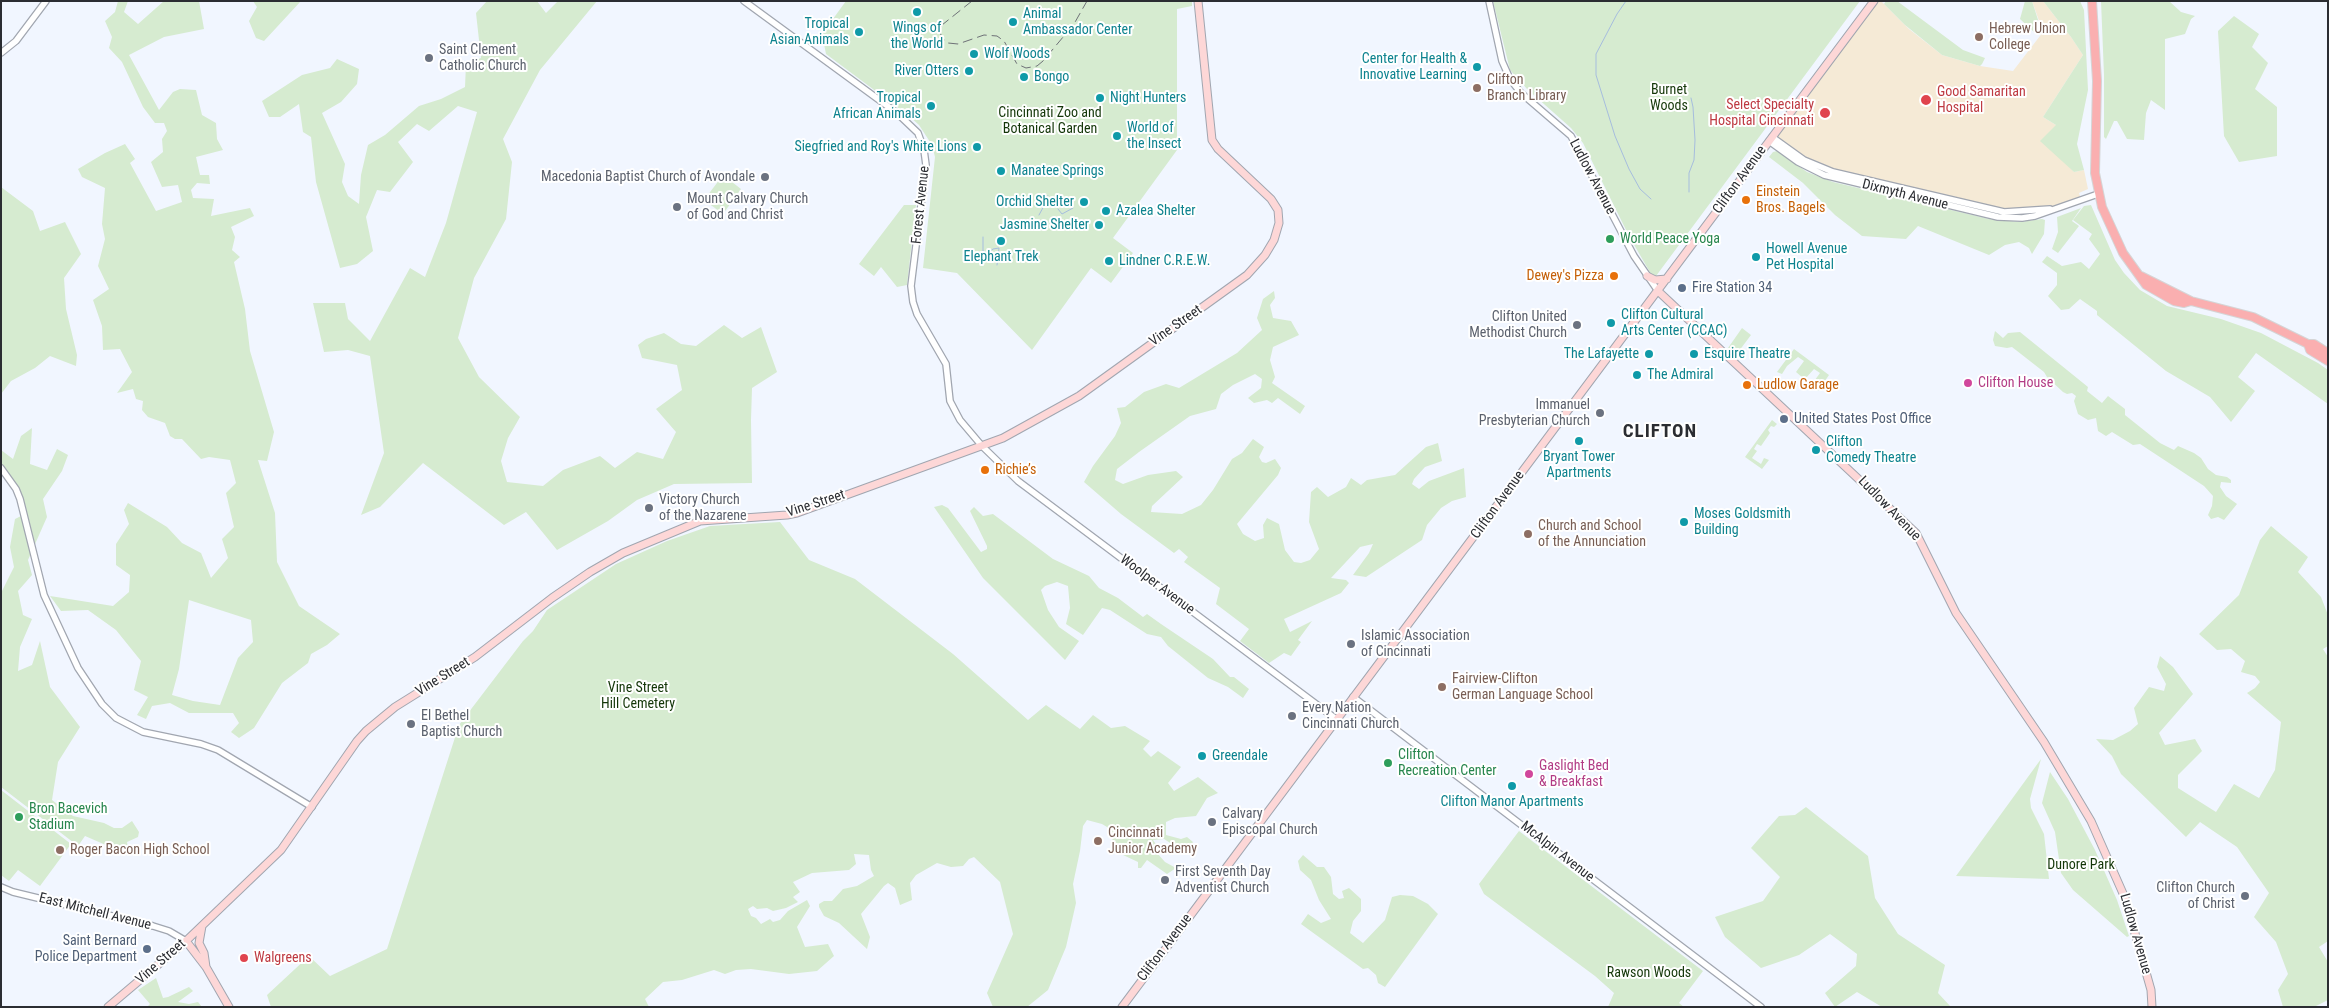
<!DOCTYPE html>
<meta charset="utf-8">
<style>
body{margin:0}
#map{position:relative;width:2329px;height:1008px;overflow:hidden;background:#f1f6ff;font-family:"Roboto Condensed",sans-serif}
canvas{display:block}
.frame{position:absolute;inset:0;border:2px solid #2b2d32;pointer-events:none}
</style>
<div id="map">
<canvas width="2329" height="1008"></canvas>
<div class="frame"></div>
</div>
<script>
const g = document.querySelector('canvas').getContext('2d');
g.lineJoin = 'round';
function fillPath(path, color) {
  g.fillStyle = color;
  g.fill(path, 'evenodd');
}
function poly(rows) {
  const path = new Path2D();
  for (const r of rows) {
    path.moveTo(r[0], r[1]);
    for (let i = 2; i < r.length; i += 2) path.lineTo(r[i], r[i + 1]);
  }
  return path;
}
function strokePath(path, color, width, dash) {
  g.strokeStyle = color;
  g.lineWidth = width;
  g.lineCap = dash ? 'butt' : 'round';
  g.setLineDash(dash || []);
  g.stroke(path);
}
function label(font, color, halo, rows, align = 'center') {
  g.font = font + ' "Roboto Condensed",sans-serif';
  g.lineWidth = 4;
  g.setLineDash([]);
  g.textBaseline = 'middle';
  g.strokeStyle = halo;
  g.fillStyle = color;
  for (const [text, x, y, turn = 0] of rows) {
    g.save();
    g.translate(x, y);
    g.rotate((+turn || 0) * Math.PI / 180);
    g.textAlign = isNaN(turn) ? turn : align;
    if (halo) g.strokeText(text, 0, 0);
    g.fillText(text, 0, 0);
    g.restore();
  }
}
const medical = poly([
 [1874,1,1881,1,1909,29,1942,55,1980,66,2013,71,2043,32,2032,1,2043,1,2071,37,2083,55,2043,117,2056,125,2063,160,2074,172,2084,170,2088,189,2079,193,2081,199,2050,209,2014,213,1824,169,1772,137]
]);
const green = poly([
 [118,1,128,1,124,12,138,24,164,1,199,1,204,29,164,37,129,55,159,110,173,92,180,89,196,90,202,115,216,123,217,139,223,150,196,157,200,175,209,175,210,184,197,183,191,190,193,198,214,199,211,216,250,208,254,216,231,227,235,237,232,250,240,257,234,262,245,309,250,351,274,432,267,461,258,460,275,513,277,562,299,606,340,634,327,645,311,654,308,663,282,683,254,728,239,738,231,732,239,723,233,713,189,713,170,703,152,706,146,719,137,715,148,697,134,690,141,661,116,630,88,610,61,611,50,596,113,606,129,592,130,575,116,565,116,544,129,524,124,510,128,503,167,527,182,543,201,553,211,578,228,558,222,539,234,527,226,493,236,483,230,460,209,457,201,459,182,439,175,439,170,436,165,423,148,417,142,410,143,401,136,399,133,389,117,393,132,372,120,349,103,350,102,326,93,300,109,289,98,266,105,239,102,224,105,188,82,177,78,169,105,153,125,144,135,159,130,163,156,211,182,202,178,185,162,187,151,162,163,152,162,139,167,131,164,123,155,123,143,107,122,62,109,48,112,37,105,21,115,12],
 [189,600,251,620,253,642,238,658,220,705,193,701,172,695,179,669],
 [253,1,301,1,264,41,256,38,249,21,257,7],
 [487,1,537,1,546,13,558,1,597,1,540,70,503,139,512,162,506,219,474,278,458,338,479,377,520,417,508,438,501,461,507,482,543,486,563,470,600,456,615,468,637,452,663,459,676,432,656,409,682,390,677,365,642,358,638,345,646,339,664,333,681,344,696,346,724,325,742,338,761,327,777,372,752,388,751,420,752,483,674,484,637,500,608,521,557,550,526,512,504,525,423,463,380,507,361,515,384,453,370,356,348,350,324,352,313,303,345,303,348,319,370,341,410,268,425,277,446,223,477,112,458,106,429,131,417,124,398,142,413,162,390,192,377,190,366,217,373,251,357,264,340,268,316,182,311,137,303,132,299,104,280,117,269,117,262,101,302,75,330,68,337,59,359,69,357,84,341,102,322,113,345,164,342,182,348,196,359,204,361,175,368,145,385,135,419,106,441,99,465,87,466,64,481,58,476,13],
 [846,1,1192,1,1192,6,1177,9,1177,150,1113,238,1133,253,1111,283,1091,268,1032,350,957,273,923,268,935,157,932,145,919,125,909,116,826,54,822,34],
 [1493,1,1860,1,1656,276,1651,274,1629,236,1583,143,1571,128,1527,89,1510,70],
 [1886,1,1897,1,1963,50,1985,58,1982,64,1980,66,1942,55,1905,25,1884,4],
 [2025,1,2032,1,2040,26,2034,32,2020,19],
 [2043,1,2080,1,2084,10,2088,90,2077,144,2084,170,2074,172,2040,141,2056,125,2043,117,2083,55,2071,37],
 [2101,1,2169,1,2181,12,2195,16,2191,19,2185,34,2165,39,2165,110,2151,100,2146,113,2144,140,2127,139,2117,121,2114,121,2106,139,2104,137,2104,75],
 [2234,16,2259,34,2252,47,2268,63,2255,89,2277,107,2277,156,2239,162,2224,136,2218,31],
 [1777,151,1807,172,1833,182,1989,219,2020,222,2042,219,2045,220,2044,234,2032,254,2029,248,2019,242,2005,245,1989,255,1918,226,1906,239,1862,236,1835,215,1803,183,1769,157,1773,152],
 [723,175,741,189,723,214,704,200],
 [1,187,33,211,40,231,65,222,81,254,64,278,66,309,77,355,76,366,50,356,35,368,11,381,1,394],
 [904,205,916,205,907,285,897,287,881,267,874,276,859,264],
 [2091,205,2115,260,2124,273,2140,290,2167,306,2221,319,2261,333,2318,363,2328,370,2328,404,2256,353,2238,377,2255,391,2231,422,2210,397,2166,371,2097,315,2097,311,2080,299,2069,309,2061,310,2048,296,2057,285,2057,273,2042,262,2047,256,2062,266,2081,262,2089,269,2100,254,2089,239,2092,234,2073,220,2084,206],
 [2081,208,2072,221,2079,226,2058,253,2052,249,2058,232,2057,217],
 [1274,291,1275,298,1270,305,1273,318,1291,321,1299,335,1273,347,1270,360,1275,377,1272,383,1305,406,1300,414,1278,398,1272,403,1267,400,1254,403,1248,398,1261,388,1262,379,1255,374,1233,385,1221,394,1216,409,1190,416,1139,452,1117,469,1115,480,1123,484,1148,475,1176,471,1183,477,1152,506,1151,512,1182,514,1201,505,1213,490,1232,459,1242,453,1253,439,1264,447,1259,457,1262,462,1266,463,1275,459,1281,468,1278,475,1237,524,1243,534,1255,541,1264,538,1263,525,1267,518,1279,524,1285,550,1294,562,1301,563,1310,560,1319,549,1309,522,1311,492,1317,487,1328,497,1346,487,1351,478,1361,485,1367,480,1395,475,1426,447,1438,443,1442,461,1425,467,1414,479,1412,484,1419,489,1429,481,1464,468,1466,497,1452,501,1441,508,1427,525,1422,540,1366,577,1353,575,1369,553,1373,544,1360,547,1331,578,1346,580,1349,583,1341,593,1284,619,1290,632,1312,621,1298,640,1301,642,1291,656,1284,653,1269,663,1240,641,1249,629,1216,604,1220,588,1184,562,1188,557,1179,549,1174,553,1121,514,1084,482,1093,466,1115,436,1121,423,1117,408,1125,407,1144,392,1166,384,1179,388,1237,353,1262,330,1257,318,1263,299],
 [1742,328,1751,335,1736,355,1728,348],
 [1995,331,2003,338,2008,333,2020,332,2088,387,2087,391,2102,403,2108,396,2125,409,2125,415,2160,443,2174,450,2178,446,2194,453,2201,458,2208,469,2216,475,2227,477,2231,480,2231,483,2221,482,2220,487,2226,496,2237,504,2224,520,2218,517,2211,519,2208,515,2212,506,2213,496,2204,486,2140,444,2133,445,2112,432,2106,436,2098,431,2096,418,2088,420,2078,414,2074,401,2076,396,2072,393,2067,394,2063,392,2047,377,2044,372,2012,347,2007,348,1995,346,1993,340],
 [1794,349,1829,375,1818,391,1812,384,1820,373,1814,369,1805,379,1803,378,1796,372,1804,361,1798,357,1787,366,1782,374,1777,372],
 [1772,420,1777,424,1774,427,1771,426,1768,430,1770,433,1761,446,1757,444,1754,449,1757,451,1752,458,1761,464,1764,458,1769,460,1762,469,1745,457],
 [32,428,30,464,47,470,57,449,68,455,62,471,43,499,47,517,28,560,32,575,18,591,23,615,32,619,20,647,18,671,32,665,40,641,50,687,80,727,58,762,52,800,73,816,104,823,114,828,122,828,132,821,139,832,138,837,127,842,129,855,85,836,78,846,1,787,1,598,2,591,14,567,10,547,15,519,25,514,20,499,1,468,1,450,13,459,21,436],
 [942,505,948,508,981,552,987,549,987,546,970,511,974,507,983,516,993,514,1053,559,1089,576,1099,588,1118,598,1143,617,1147,614,1161,624,1213,659,1230,677,1234,677,1249,689,1243,698,1228,687,1208,678,1168,646,1161,637,1147,634,1110,610,1102,608,1083,635,1066,624,1070,608,1068,586,1057,582,1045,586,1041,590,1048,610,1059,627,1079,641,1065,660,983,578,934,507],
 [780,522,809,560,855,579,953,654,1028,720,1046,705,1080,729,1093,715,1111,728,1125,726,1150,741,1143,749,1151,757,1158,751,1181,767,1168,783,1174,791,1198,777,1218,793,1207,798,1196,816,1175,818,1166,822,1166,835,1181,839,1187,837,1193,842,1186,853,1164,839,1153,840,1158,847,1157,853,1165,862,1176,868,1167,874,1147,860,1141,868,1138,868,1138,862,1123,855,1117,850,1107,827,1102,824,1087,820,1083,826,1080,851,1073,884,1076,903,1066,947,1048,990,1027,1007,993,1007,987,993,1013,934,1000,882,974,857,969,859,963,866,951,867,937,863,916,875,910,883,912,900,900,905,895,888,888,883,884,886,861,914,870,937,867,949,839,923,824,916,819,907,819,904,824,901,832,901,843,889,857,886,874,876,871,870,869,855,854,854,856,864,849,870,812,873,793,882,800,892,793,897,798,902,786,908,773,911,767,908,757,909,753,906,748,909,751,916,756,918,761,924,770,919,773,922,780,920,788,911,807,900,810,906,797,927,805,947,828,944,834,956,817,971,789,974,751,969,736,970,725,974,714,970,682,980,663,982,645,999,649,1007,271,1007,267,995,309,956,330,976,387,949,459,725,523,641,533,631,547,610,616,564,667,541,710,526],
 [2271,526,2308,557,2298,572,2321,597,2328,615,2328,646,2323,649,2328,657,2328,941,2319,947,2328,962,2328,1000,2314,1007,2283,1007,2278,990,2288,974,2276,942,2254,917,2269,893,2237,847,2200,822,2186,837,2121,774,2112,756,2096,739,2113,740,2130,731,2138,724,2134,708,2149,687,2164,691,2166,684,2157,667,2160,656,2173,667,2193,694,2159,733,2165,745,2195,739,2202,751,2178,775,2178,788,2216,812,2234,784,2259,798,2275,770,2281,722,2247,693,2255,688,2260,682,2255,676,2241,672,2245,661,2231,649,2217,650,2199,634,2239,595,2260,540],
 [2041,759,2030,799,2031,808,2044,834,2049,879,1956,876],
 [2050,772,2068,799,2095,850,2117,900,2129,936,2127,937,2073,890,2061,873,2055,832,2042,803],
 [1,790,71,844,40,886,18,870,9,881,1,875],
 [1806,807,1868,856,1875,898,1898,934,1945,965,1938,993,1951,1007,1882,1007,1857,992,1835,1007,1825,993,1856,966,1857,954,1830,934,1799,955,1761,968,1725,937,1715,917,1763,901,1780,877,1751,848,1779,816,1795,815],
 [1519,831,1703,971,1679,1003,1684,1007,1608,1007,1614,993,1595,976,1484,894,1479,884],
 [1303,855,1317,867,1324,867,1331,877,1333,894,1339,899,1344,898,1342,891,1349,888,1361,899,1361,911,1353,921,1350,933,1363,943,1385,920,1392,897,1400,895,1413,896,1428,904,1438,914,1385,987,1378,983,1376,975,1368,968,1363,969,1301,924,1308,914,1321,923,1331,919,1319,900,1311,880,1300,870,1298,861],
 [156,978,163,998,168,997,189,987,193,991,178,1002,189,1004,198,1002,202,1007,147,1007,150,1004,138,990]
]);
const stream = poly([
 [1626,1,1617,14,1596,54,1596,75,1615,136,1629,169,1640,189,1651,199],
 [1689,192,1689,173,1694,160,1695,140,1693,107,1691,98],
 [1058,209,1062,214,1073,208],
 [1039,215,1045,204,1040,201,1042,197,1048,196],
 [983,237,983,251,988,253,993,249,999,248,997,265]
]);
const tertiary = poly([
 [744,1,897,113,918,133,924,150,926,165,911,286,913,302,917,314,946,364,950,401,960,420,982,446,1018,481,1336,719],
 [1489,1,1502,61,1510,79,1521,93,1571,136,1634,256,1658,291],
 [1,53,16,41,46,1],
 [1772,137,1804,160,1833,172,2004,212,2050,209],
 [1769,141,1798,162,1824,175,1998,217,2022,218,2035,216,2098,194],
 [1,468,16,489,20,499,44,595,78,668,102,704,116,718,143,732,201,744,218,750,312,807],
 [1353,697,1761,1007],
 [1,887,13,892,153,926,169,931,186,941]
]);
const secondary = poly([
 [1647,276,1655,280,1667,279],
 [1658,291,1916,533,1956,613,2044,742,2091,821,2125,898,2151,990,2152,1007],
 [202,926,199,943,204,953,206,967],
 [186,941,206,967,229,1007],
 [108,1007,186,941,281,850,357,741,366,731,395,707,475,657,552,598,590,572,623,553,700,521,787,515,797,513,1003,438,1079,396,1247,275,1265,255,1274,240,1279,223,1278,210,1271,199,1218,149,1212,140,1198,1],
 [1122,1007,1874,1]
]);
const primary = poly([
 [2092,1,2097,81,2095,173,2102,207,2123,253,2146,285,2174,301,2184,303,2191,301],
 [2141,276,2191,301,2253,317,2308,344,2314,344,2328,353],
 [2308,344,2310,350,2328,361]
]);
const rail = poly([
 [972,1,942,25,940,33,944,40,948,43,958,44,984,35,997,36,1004,41,1017,64,1026,68,1037,66,1043,61,1074,24,1087,1]
]);
const markers = [
 [917,12,5,"#0f9aa8"],
 [1013,22,5,"#0f9aa8"],
 [859,32,5,"#0f9aa8"],
 [1979,37,5,"#8d6e63"],
 [974,54,5,"#0f9aa8"],
 [429,58,5,"#6b7280"],
 [1477,67,5,"#0f9aa8"],
 [969,71,5,"#0f9aa8"],
 [1024,77,5,"#0f9aa8"],
 [1477,88,5,"#8d6e63"],
 [1100,98,5,"#0f9aa8"],
 [1926,100,6,"#e0444e"],
 [931,106,5,"#0f9aa8"],
 [1825,113,6,"#e0444e"],
 [1117,136,5,"#0f9aa8"],
 [977,147,5,"#0f9aa8"],
 [1001,171,5,"#0f9aa8"],
 [765,177,5,"#6b7280"],
 [1746,200,5,"#e8710a"],
 [1084,202,5,"#0f9aa8"],
 [677,207,5,"#6b7280"],
 [1106,211,5,"#0f9aa8"],
 [1099,225,5,"#0f9aa8"],
 [1610,239,5,"#2e9e5b"],
 [1001,241,5,"#0f9aa8"],
 [1756,257,5,"#0f9aa8"],
 [1109,261,5,"#0f9aa8"],
 [1614,276,5,"#e8710a"],
 [1682,288,5,"#5c6f8a"],
 [1611,323,5,"#0f9aa8"],
 [1577,325,5,"#6b7280"],
 [1649,354,5,"#0f9aa8"],
 [1694,354,5,"#0f9aa8"],
 [1637,375,5,"#0f9aa8"],
 [1968,383,5,"#d1479c"],
 [1747,385,5,"#e8710a"],
 [1600,413,5,"#6b7280"],
 [1784,419,5,"#5c6f8a"],
 [1579,441,5,"#0f9aa8"],
 [1816,450,5,"#0f9aa8"],
 [985,470,5,"#e8710a"],
 [649,508,5,"#6b7280"],
 [1684,522,5,"#0f9aa8"],
 [1528,534,5,"#8d6e63"],
 [1351,644,5,"#6b7280"],
 [1442,687,5,"#8d6e63"],
 [1292,716,5,"#6b7280"],
 [411,724,5,"#6b7280"],
 [1202,756,5,"#0f9aa8"],
 [1388,763,5,"#2e9e5b"],
 [1529,774,5,"#d1479c"],
 [1512,786,5,"#0f9aa8"],
 [19,817,5,"#2e9e5b"],
 [1212,822,5,"#6b7280"],
 [1098,841,5,"#8d6e63"],
 [60,850,5,"#8d6e63"],
 [1165,880,5,"#6b7280"],
 [2245,896,5,"#6b7280"],
 [147,949,5,"#5c6f8a"],
 [244,958,5,"#e0444e"]
];
const cultureNames = [
 ["Animal",1023,14],
 ["Ambassador Center",1023,30],
 ["Tropical",849,24,"right"],
 ["Asian Animals",849,40,"right"],
 ["Wings of",917,28,"center"],
 ["the World",917,44,"center"],
 ["Wolf Woods",984,54],
 ["Center for Health &",1467,59,"right"],
 ["Innovative Learning",1467,75,"right"],
 ["River Otters",959,71,"right"],
 ["Bongo",1034,77],
 ["Tropical",921,98,"right"],
 ["African Animals",921,114,"right"],
 ["Night Hunters",1110,98],
 ["World of",1127,128],
 ["the Insect",1127,144],
 ["Siegfried and Roy's White Lions",967,147,"right"],
 ["Manatee Springs",1011,171],
 ["Orchid Shelter",1074,202,"right"],
 ["Azalea Shelter",1116,211],
 ["Jasmine Shelter",1089,225,"right"],
 ["Howell Avenue",1766,249],
 ["Pet Hospital",1766,265],
 ["Elephant Trek",1001,257,"center"],
 ["Lindner C.R.E.W.",1119,261],
 ["Clifton Cultural",1621,315],
 ["Arts Center (CCAC)",1621,331],
 ["The Lafayette",1639,354,"right"],
 ["Esquire Theatre",1704,354],
 ["The Admiral",1647,375],
 ["Clifton",1826,442],
 ["Comedy Theatre",1826,458],
 ["Bryant Tower",1579,457,"center"],
 ["Apartments",1579,473,"center"],
 ["Moses Goldsmith",1694,514],
 ["Building",1694,530],
 ["Greendale",1212,756],
 ["Clifton Manor Apartments",1512,802,"center"]
];
const educationNames = [
 ["Hebrew Union",1989,29],
 ["College",1989,45],
 ["Clifton",1487,80],
 ["Branch Library",1487,96],
 ["Church and School",1538,526],
 ["of the Annunciation",1538,542],
 ["Fairview-Clifton",1452,679],
 ["German Language School",1452,695],
 ["Cincinnati",1108,833],
 ["Junior Academy",1108,849],
 ["Roger Bacon High School",70,850]
];
const worshipNames = [
 ["Saint Clement",439,50],
 ["Catholic Church",439,66],
 ["Macedonia Baptist Church of Avondale",755,177,"right"],
 ["Mount Calvary Church",687,199],
 ["of God and Christ",687,215],
 ["Clifton United",1567,317,"right"],
 ["Methodist Church",1567,333,"right"],
 ["Immanuel",1590,405,"right"],
 ["Presbyterian Church",1590,421,"right"],
 ["Victory Church",659,500],
 ["of the Nazarene",659,516],
 ["Islamic Association",1361,636],
 ["of Cincinnati",1361,652],
 ["Every Nation",1302,708],
 ["Cincinnati Church",1302,724],
 ["El Bethel",421,716],
 ["Baptist Church",421,732],
 ["Calvary",1222,814],
 ["Episcopal Church",1222,830],
 ["First Seventh Day",1175,872],
 ["Adventist Church",1175,888],
 ["Clifton Church",2235,888,"right"],
 ["of Christ",2235,904,"right"]
];
const parkNames = [
 ["Burnet",1669,90],
 ["Woods",1669,106],
 ["Cincinnati Zoo and",1050,113],
 ["Botanical Garden",1050,129],
 ["Vine Street",638,688],
 ["Hill Cemetery",638,704],
 ["Dunore Park",2081,865],
 ["Rawson Woods",1649,973]
];
const healthNames = [
 ["Good Samaritan",1937,92],
 ["Hospital",1937,108],
 ["Select Specialty",1814,105,"right"],
 ["Hospital Cincinnati",1814,121,"right"],
 ["Walgreens",254,958]
];
const streetNames = [
 ["Ludlow Avenue",1592,177,62],
 ["Clifton Avenue",1740,180,-54],
 ["Dixmyth Avenue",1905,195,14],
 ["Forest Avenue",921,205,-84],
 ["Vine Street",1176,326,-35],
 ["Vine Street",816,504,-18],
 ["Clifton Avenue",1498,505,-54],
 ["Ludlow Avenue",1889,509,46],
 ["Woolper Avenue",1157,585,37],
 ["Vine Street",443,677,-32],
 ["McAlpin Avenue",1557,852,38],
 ["East Mitchell Avenue",95,912,14],
 ["Ludlow Avenue",2135,934,74],
 ["Clifton Avenue",1165,948,-53],
 ["Vine Street",161,962,-41]
];
const foodNames = [
 ["Einstein",1756,192],
 ["Bros. Bagels",1756,208],
 ["Dewey's Pizza",1604,276,"right"],
 ["Ludlow Garage",1757,385],
 ["Richie’s",995,470]
];
const leisureNames = [
 ["World Peace Yoga",1620,239],
 ["Clifton",1398,755],
 ["Recreation Center",1398,771],
 ["Bron Bacevich",29,809],
 ["Stadium",29,825]
];
const serviceNames = [
 ["Fire Station 34",1692,288],
 ["United States Post Office",1794,419],
 ["Saint Bernard",137,941,"right"],
 ["Police Department",137,957,"right"]
];
const hotelNames = [
 ["Clifton House",1978,383],
 ["Gaslight Bed",1539,766],
 ["& Breakfast",1539,782]
];
const districtNames = [
 ["CLIFTON",1660,432]
];
fillPath(medical, '#f5ead6');
fillPath(green, '#d6ebd0');
strokePath(stream, '#a6bdde', 1);
strokePath(tertiary, '#a1a6b0', 8);
strokePath(secondary, '#a1a6b0', 9);
strokePath(primary, '#d5d5d6', 10);
strokePath(tertiary, '#fff', 5.5);
strokePath(secondary, '#fdd7d7', 7);
strokePath(primary, '#faafb0', 8);
strokePath(rail, '#6e7177', 1, [10, 5]);
for (const [x, y, r, color] of markers) {
  const dot = new Path2D();
  dot.arc(x, y, r, 0, 2 * Math.PI);
  g.fillStyle = color;
  g.fill(dot);
  strokePath(dot, '#fff', 2);
}
label('14px', '#0d838f', '#fff', cultureNames, 'left');
label('14px', '#785e54', '#fff', educationNames, 'left');
label('14px', '#5b616d', '#fff', worshipNames, 'left');
label('14px', '#133608', '#fff', parkNames);
label('14px', '#be3a42', '#fff', healthNames, 'left');
label('14px', '#2b2d32', '#fff', streetNames);
label('14px', '#c56008', '#fff', foodNames, 'left');
label('14px', '#27864d', '#fff', leisureNames, 'left');
label('14px', '#4e5e75', '#fff', serviceNames, 'left');
label('14px', '#b23c85', '#fff', hotelNames, 'left');
g.letterSpacing = '1px';
label('bold 19px', '#2b2d32', '#fff', districtNames);
g.letterSpacing = '0px';
</script>
